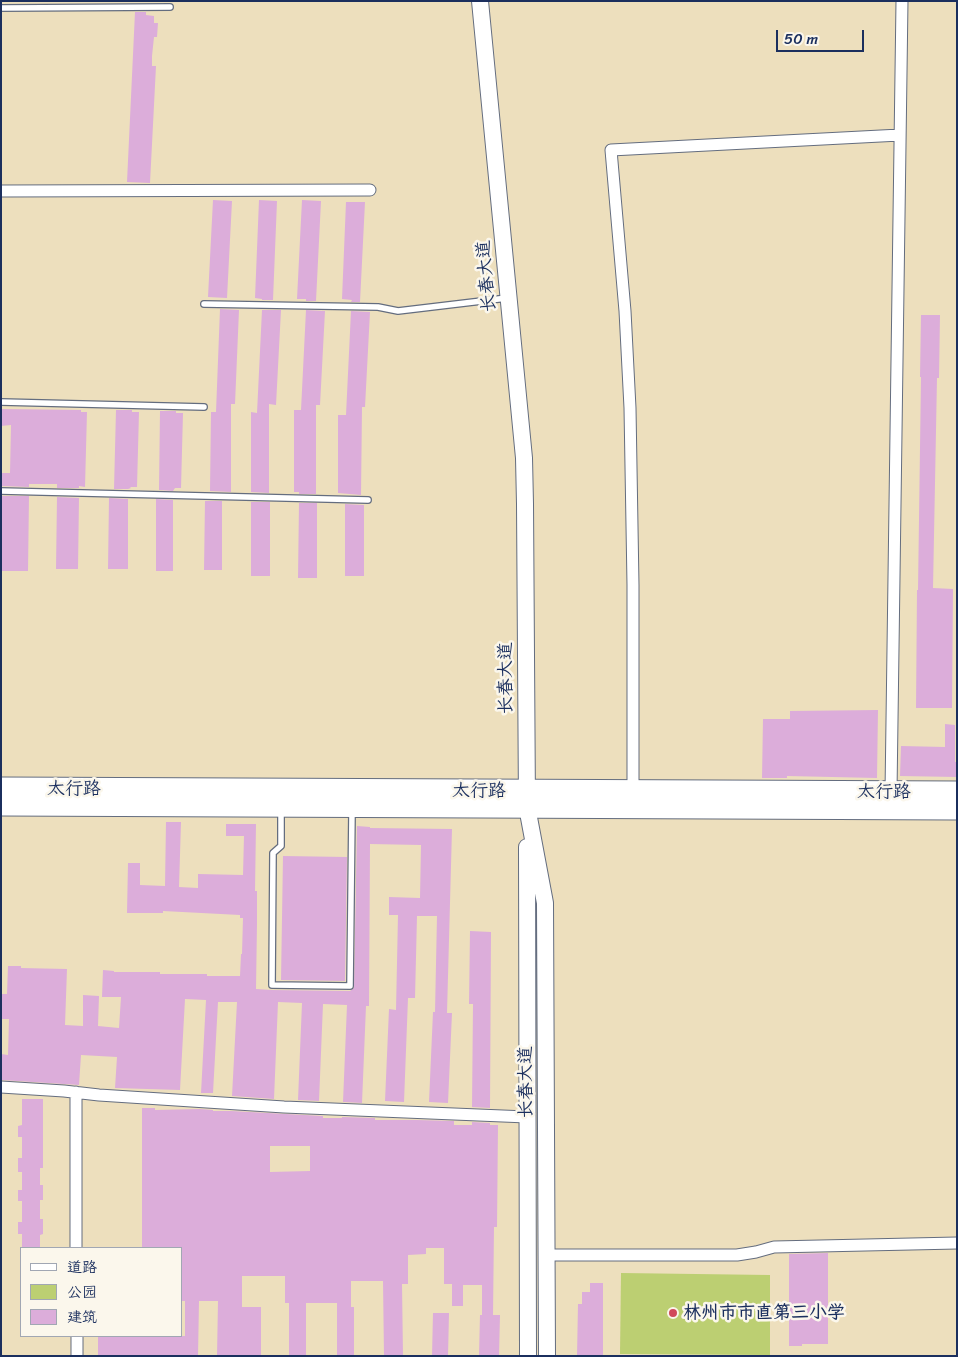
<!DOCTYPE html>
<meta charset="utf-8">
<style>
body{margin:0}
#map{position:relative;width:958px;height:1357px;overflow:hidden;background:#eddfbd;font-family:Sriracha,"LXGW WenKai TC",sans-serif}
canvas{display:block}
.frame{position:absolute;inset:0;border:2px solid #1b2f5e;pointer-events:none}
.legend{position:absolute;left:20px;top:1247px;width:162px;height:90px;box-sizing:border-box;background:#fbf7ec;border:1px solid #a1a7b3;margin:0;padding:6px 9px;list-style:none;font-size:15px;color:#1b2f5e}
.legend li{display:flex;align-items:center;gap:10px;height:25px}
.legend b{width:25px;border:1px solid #a1a7b3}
.scale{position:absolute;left:776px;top:30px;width:88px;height:22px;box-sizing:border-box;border:2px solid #1b2f5e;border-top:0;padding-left:6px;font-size:15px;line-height:18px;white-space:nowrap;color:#1b2f5e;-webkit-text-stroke:4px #fbf7ec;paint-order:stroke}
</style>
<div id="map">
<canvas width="958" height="1357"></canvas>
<div class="frame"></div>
<ul class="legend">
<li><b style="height:6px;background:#fff"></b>道路</li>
<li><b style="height:14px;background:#bccf72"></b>公园</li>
<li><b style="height:14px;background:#dcadda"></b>建筑</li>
</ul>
<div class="scale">50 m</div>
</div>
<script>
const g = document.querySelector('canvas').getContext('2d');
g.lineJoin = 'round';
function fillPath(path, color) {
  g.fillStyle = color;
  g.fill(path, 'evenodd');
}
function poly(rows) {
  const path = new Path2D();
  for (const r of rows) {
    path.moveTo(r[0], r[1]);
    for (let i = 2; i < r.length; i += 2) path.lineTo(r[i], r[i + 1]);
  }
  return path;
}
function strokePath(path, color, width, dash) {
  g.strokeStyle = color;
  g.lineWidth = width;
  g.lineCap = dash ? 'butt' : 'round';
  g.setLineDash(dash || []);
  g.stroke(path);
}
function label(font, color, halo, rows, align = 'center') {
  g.font = font + ' Sriracha,"LXGW WenKai TC",sans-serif';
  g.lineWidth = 5;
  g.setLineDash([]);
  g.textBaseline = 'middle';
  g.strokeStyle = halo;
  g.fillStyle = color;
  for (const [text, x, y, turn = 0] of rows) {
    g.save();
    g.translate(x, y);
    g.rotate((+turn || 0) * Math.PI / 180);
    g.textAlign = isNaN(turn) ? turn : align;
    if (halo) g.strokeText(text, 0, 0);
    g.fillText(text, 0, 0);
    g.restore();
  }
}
const green = poly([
 [621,1273,770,1275,770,1355,620,1354]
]);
const building = poly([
 [135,12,146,12,146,15,154,16,154,23,158,23,157,37,154,37,152,56,152,66,156,66,150,183,127,182],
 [213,200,232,201,227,298,208,297],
 [259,200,277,201,273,300,262,300,262,299,255,298],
 [302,200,321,201,316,301,306,301,306,299,297,299],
 [346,202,365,202,360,302,351,302,352,300,342,299],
 [220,309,239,310,235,404,231,404,231,492,210,491,211,412,216,412],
 [262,310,281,310,276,405,269,404,269,493,251,492,251,412,257,413],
 [306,310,325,311,320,405,316,405,316,494,299,494,299,492,294,492,294,410,301,410],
 [351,311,370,312,365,407,362,407,361,495,338,493,338,415,346,415],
 [921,315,940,315,939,378,937,378,933,588,953,589,952,708,916,708,917,590,918,590,921,377,920,377],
 [1,409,81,410,81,412,87,412,85,487,79,486,79,488,57,488,57,484,29,484,29,487,1,486,1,473,10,473,11,425,1,426],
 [116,410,132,410,132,412,139,412,137,487,130,487,131,488,128,489,114,489],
 [160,411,176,411,176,413,183,413,181,488,175,488,173,491,159,490],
 [1,496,29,496,28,571,1,571],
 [57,497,79,498,78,569,56,569],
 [109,498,128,499,128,569,108,569],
 [156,499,173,500,173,571,156,571],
 [205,501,222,501,222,570,204,570],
 [251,502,270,502,270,576,251,576],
 [299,503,317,503,317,578,298,578],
 [345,504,364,505,364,576,345,576],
 [878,710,877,778,787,776,787,778,762,778,763,719,790,719,790,711],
 [945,724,955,725,955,762,957,762,957,777,900,776,901,746,945,747],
 [166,822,181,822,179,887,198,888,198,874,243,875,244,836,226,836,226,824,256,824,255,891,257,891,257,923,256,989,272,990,350,991,354,988,357,826,370,827,370,828,452,829,447,1013,452,1013,448,1103,429,1102,433,1012,435,1012,437,916,417,916,415,998,408,998,404,1102,385,1101,389,1009,396,1010,398,915,389,915,389,897,420,898,421,845,370,844,369,1006,366,1006,362,1103,343,1102,347,1005,323,1004,319,1101,298,1100,302,1003,278,1002,274,1099,232,1096,237,1002,218,1002,213,1093,201,1093,206,1000,185,999,180,1090,115,1088,117,1057,81,1055,79,1085,1,1080,1,1054,8,1055,9,1019,1,1019,1,994,7,994,8,966,21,966,21,968,67,969,65,1025,83,1026,83,995,99,996,98,1026,119,1028,121,997,102,997,103,970,114,971,114,972,160,972,160,974,207,974,207,976,240,976,241,954,242,954,243,918,240,918,240,915,163,911,163,913,127,913,128,863,140,863,140,885,165,886],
 [283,856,347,857,345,981,281,980],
 [470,931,491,932,490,1108,472,1107,473,1004,469,1004],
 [22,1099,43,1099,43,1168,40,1168,40,1185,43,1185,43,1200,40,1200,40,1219,43,1219,43,1234,40,1235,40,1248,22,1248,22,1234,18,1234,18,1222,22,1222,22,1201,18,1201,18,1190,22,1190,22,1172,18,1172,18,1158,22,1158,22,1137,18,1137,18,1126,22,1125],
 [142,1108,155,1108,155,1110,200,1109,213,1110,213,1111,231,1111,323,1116,323,1118,342,1118,342,1117,375,1118,375,1120,417,1120,454,1121,454,1125,472,1125,472,1122,490,1123,490,1125,498,1125,497,1227,494,1227,493,1315,500,1315,499,1356,479,1356,480,1315,482,1315,482,1285,463,1285,463,1306,452,1306,452,1284,444,1284,444,1248,426,1248,426,1254,408,1255,408,1284,402,1284,403,1356,384,1356,383,1281,351,1281,351,1307,354,1307,354,1356,337,1356,337,1303,306,1303,306,1356,289,1356,289,1303,285,1303,285,1276,242,1276,242,1307,261,1307,261,1356,217,1356,218,1301,199,1301,198,1356,98,1356,98,1337,128,1337,128,1336,185,1336,185,1301,181,1301,181,1248,142,1248],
 [270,1146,310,1146,310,1171,270,1172],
 [828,1253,828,1344,802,1344,802,1346,789,1346,789,1254],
 [590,1283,603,1283,603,1356,577,1356,578,1304,582,1304,582,1292,590,1292],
 [433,1313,449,1313,448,1356,432,1356]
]);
const lane = poly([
 [1,8,170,7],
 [204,304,378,307,398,311,507,298],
 [1,402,204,407],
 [1,491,368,500],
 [281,811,281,846,273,853,272,985,350,986,352,811]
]);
const street = poly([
 [1,191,370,190],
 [633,791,633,585,630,408,625,311,611,150,900,135],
 [891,792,902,1],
 [1,1087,64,1091,99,1095,284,1107,527,1117],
 [76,1092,76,1248],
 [546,1255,737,1255,756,1252,774,1247,957,1243],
 [77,1336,77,1356]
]);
const secondary = poly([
 [480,1,524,458,525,504,527,807,545,903,547,1356],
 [527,847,528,1356]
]);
const highway = poly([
 [1,788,957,792],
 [1,805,957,809]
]);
const markers = [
 [673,1313,5,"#d1495b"]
];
const streetNames = [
 ["长春大道",487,276,-95],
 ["长春大道",506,678,-90],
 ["太行路",74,789],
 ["太行路",479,791],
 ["太行路",884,792],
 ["长春大道",526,1082,-90]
];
const poiNames = [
 ["林州市市直第三小学",683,1313]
];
fillPath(green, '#bccf72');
fillPath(building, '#dcadda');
strokePath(lane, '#646d7f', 8);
strokePath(street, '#646d7f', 13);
strokePath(secondary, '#646d7f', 18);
strokePath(highway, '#646d7f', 23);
strokePath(lane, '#fff', 5.5);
strokePath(street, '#fff', 11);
strokePath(secondary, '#fff', 16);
strokePath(highway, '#fff', 21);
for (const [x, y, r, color] of markers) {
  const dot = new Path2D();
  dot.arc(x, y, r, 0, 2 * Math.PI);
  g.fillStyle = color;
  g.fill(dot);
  strokePath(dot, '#fbf7ec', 2);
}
label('18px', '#1b2f5e', '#fbf7ec', streetNames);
label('bold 18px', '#1b2f5e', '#fbf7ec', poiNames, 'left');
</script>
